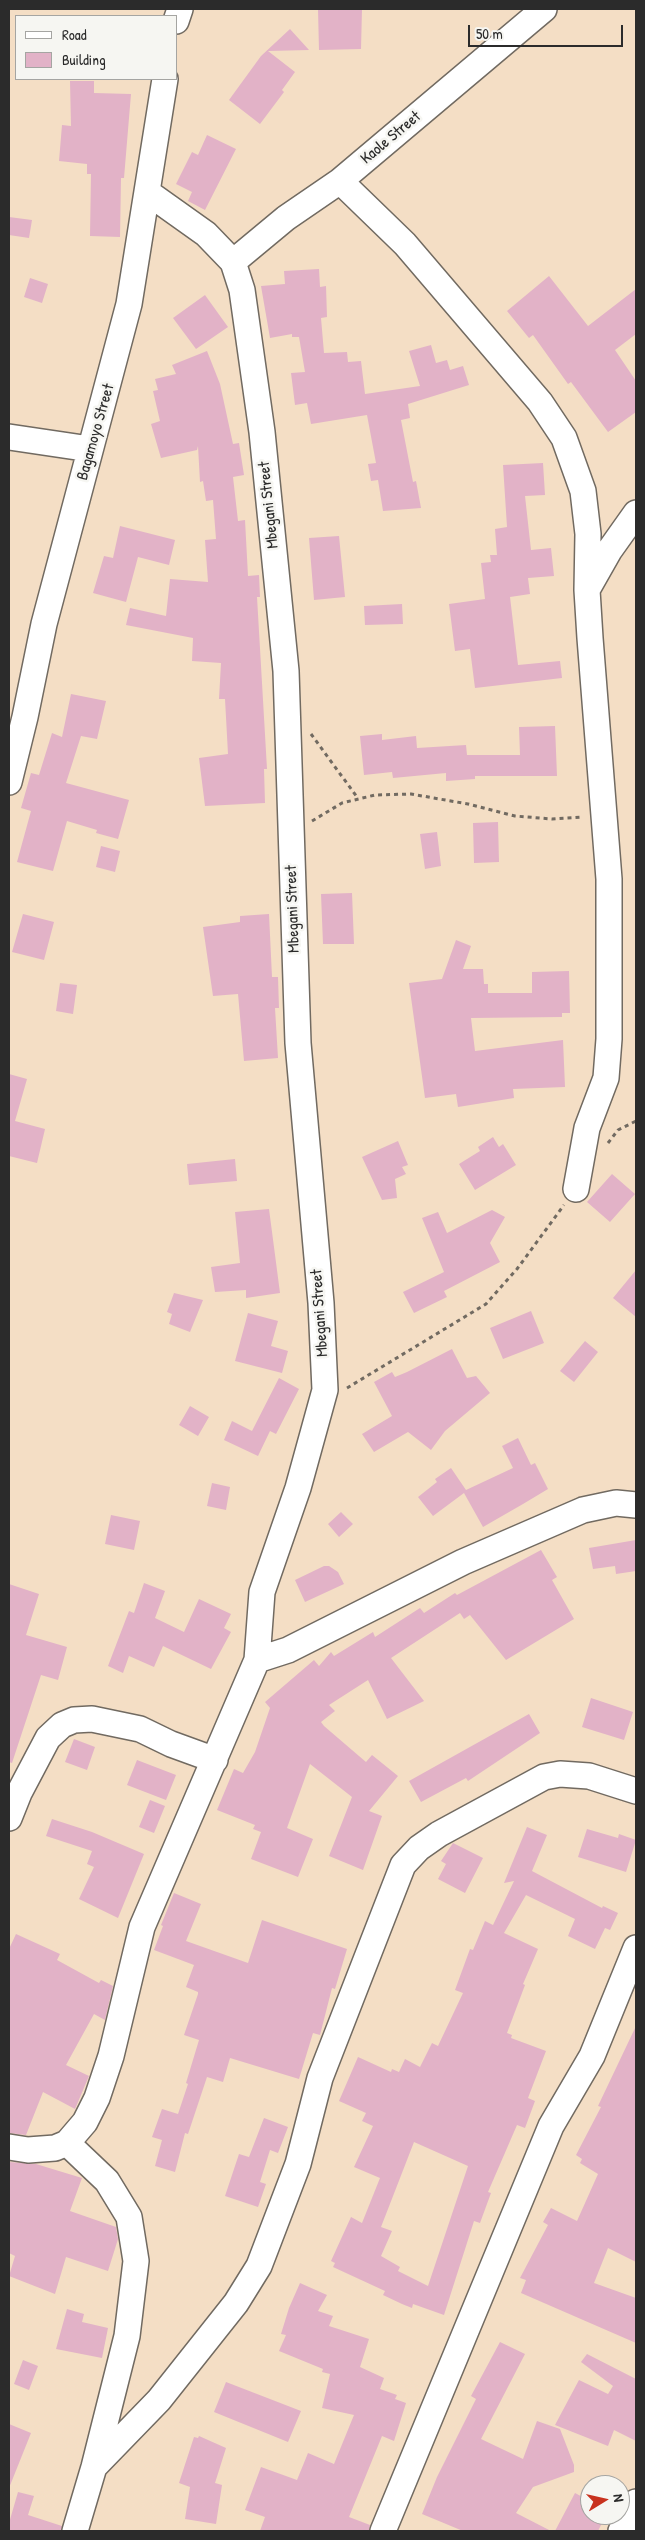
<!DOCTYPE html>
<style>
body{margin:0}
#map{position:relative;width:645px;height:2540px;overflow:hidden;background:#f4dec5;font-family:"Patrick Hand",sans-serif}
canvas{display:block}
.frame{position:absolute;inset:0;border:10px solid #2b2b2b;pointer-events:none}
.legend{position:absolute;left:15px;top:15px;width:162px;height:65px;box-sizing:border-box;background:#f6f6f2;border:1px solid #a5a5a2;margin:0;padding:6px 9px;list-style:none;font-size:15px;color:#2b2b2b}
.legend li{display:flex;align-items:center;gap:10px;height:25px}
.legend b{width:25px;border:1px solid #a5a5a2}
.north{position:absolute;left:580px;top:2475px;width:50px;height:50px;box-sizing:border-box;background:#f6f6f2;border:1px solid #a5a5a2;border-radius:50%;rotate:81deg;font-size:14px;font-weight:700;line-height:20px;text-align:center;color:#2b2b2b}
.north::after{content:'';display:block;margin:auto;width:18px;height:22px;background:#c8321e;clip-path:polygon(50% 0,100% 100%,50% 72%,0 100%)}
.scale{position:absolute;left:468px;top:25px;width:155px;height:22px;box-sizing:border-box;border:2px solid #2b2b2b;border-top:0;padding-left:6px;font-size:15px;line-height:18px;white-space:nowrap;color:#2b2b2b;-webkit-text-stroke:4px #f6f6f2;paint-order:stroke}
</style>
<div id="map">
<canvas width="645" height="2540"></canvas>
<div class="frame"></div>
<ul class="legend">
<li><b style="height:6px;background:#fff"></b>Road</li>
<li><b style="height:14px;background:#e2b2c7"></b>Building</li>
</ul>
<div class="north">N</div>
<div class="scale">50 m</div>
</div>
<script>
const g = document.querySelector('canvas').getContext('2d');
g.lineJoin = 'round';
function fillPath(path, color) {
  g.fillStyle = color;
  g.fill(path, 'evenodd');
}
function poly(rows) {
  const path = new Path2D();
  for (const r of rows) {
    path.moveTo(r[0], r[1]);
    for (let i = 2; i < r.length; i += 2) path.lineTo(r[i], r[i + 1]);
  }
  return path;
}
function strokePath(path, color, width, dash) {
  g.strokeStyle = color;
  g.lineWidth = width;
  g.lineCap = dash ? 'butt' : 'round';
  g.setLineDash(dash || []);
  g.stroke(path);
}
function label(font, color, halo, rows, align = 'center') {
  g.font = font + ' "Patrick Hand",sans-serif';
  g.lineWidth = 5;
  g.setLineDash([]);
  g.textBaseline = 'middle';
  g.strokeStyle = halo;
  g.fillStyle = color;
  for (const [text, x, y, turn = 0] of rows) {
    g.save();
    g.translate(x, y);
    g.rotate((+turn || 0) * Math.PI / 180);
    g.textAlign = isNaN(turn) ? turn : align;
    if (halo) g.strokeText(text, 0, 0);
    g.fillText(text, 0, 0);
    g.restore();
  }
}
const building = poly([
 [318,9,362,9,361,49,319,50],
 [290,29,309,50,268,51,295,72,282,90,284,92,260,124,229,100,261,56],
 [70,81,94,81,94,93,131,94,124,178,121,178,120,237,90,236,91,174,87,174,87,164,59,161,62,125,71,126],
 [207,135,236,149,205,210,188,201,192,192,176,184,192,152,198,155],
 [9,217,32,220,29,238,9,235],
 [319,269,320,287,326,286,327,317,321,318,324,353,347,352,348,362,361,361,365,394,420,386,409,351,431,345,436,363,447,360,450,370,463,366,469,385,408,404,410,418,401,420,413,482,416,481,421,508,383,511,378,480,371,481,368,464,376,463,367,415,311,424,307,403,295,405,291,373,305,372,299,337,292,337,292,334,270,338,261,286,285,284,284,271],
 [549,276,588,326,636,289,636,334,615,350,636,381,636,412,608,432,571,382,568,384,533,335,529,338,507,311],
 [30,278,48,284,42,303,24,297],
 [205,295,228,327,196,349,173,318],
 [207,351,220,384,233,444,239,443,244,475,233,477,238,521,245,520,248,576,259,575,260,597,257,597,267,769,264,769,265,803,205,806,199,758,228,754,225,699,219,699,221,663,192,661,193,638,126,625,130,608,166,616,170,579,208,582,205,540,216,539,213,500,206,501,203,481,200,482,198,446,197,450,161,458,151,424,160,421,153,391,158,390,155,379,176,374,172,365],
 [543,463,545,495,525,496,531,550,551,548,554,576,528,578,530,594,510,597,518,665,560,661,562,678,475,688,470,649,455,651,449,604,485,599,481,563,491,562,490,555,497,555,495,529,507,527,503,465],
 [120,526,175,540,169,565,138,557,126,602,93,593,104,556,113,558],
 [339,536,345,597,314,600,309,538],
 [402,604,403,624,365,625,364,606],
 [71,694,106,701,97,739,81,736,66,783,129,800,118,839,96,833,97,830,67,821,53,871,17,862,31,811,21,808,31,773,39,775,52,733,62,737],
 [555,726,557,776,475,776,475,779,446,781,446,773,393,778,392,772,364,775,360,736,382,734,382,740,416,736,417,748,466,745,467,755,520,755,519,727],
 [498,822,499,862,474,863,473,823],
 [437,832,441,866,425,869,420,834],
 [101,846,120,851,115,872,96,867],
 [352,893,354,944,323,944,321,894],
 [23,914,54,922,44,960,12,952],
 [269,914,272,977,278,977,279,1008,275,1008,278,1058,244,1061,238,994,213,996,203,927,240,922,240,916],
 [456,940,471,946,463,969,483,969,484,984,488,984,488,993,532,993,532,972,569,971,570,1013,562,1013,562,1017,471,1018,475,1051,563,1040,565,1087,513,1089,514,1098,458,1107,456,1094,425,1098,409,983,442,979],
 [60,983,77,985,73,1014,56,1011],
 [9,1074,27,1079,15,1121,45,1129,37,1163,9,1156],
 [493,1137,499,1147,503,1144,516,1165,475,1190,459,1164,480,1151,478,1147],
 [398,1141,408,1165,402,1167,406,1174,395,1179,397,1198,382,1200,362,1157],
 [235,1159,237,1181,189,1185,187,1164],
 [612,1174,635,1194,610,1222,587,1202],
 [269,1209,280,1293,246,1298,246,1290,215,1292,211,1267,240,1263,235,1212],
 [492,1210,505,1217,490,1243,500,1262,444,1291,447,1297,414,1313,403,1292,444,1272,422,1218,438,1212,447,1233],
 [636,1270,636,1317,613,1298],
 [174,1293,203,1300,190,1332,169,1324,172,1314,167,1312],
 [531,1311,544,1343,503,1359,490,1328],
 [248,1313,278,1321,271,1346,288,1351,282,1373,235,1361],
 [585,1341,598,1352,574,1382,560,1371],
 [452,1349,467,1378,476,1376,490,1393,445,1431,431,1450,408,1432,374,1452,362,1434,392,1416,374,1382,392,1372,395,1377,407,1372],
 [279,1378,299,1389,276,1434,270,1431,258,1456,224,1440,232,1421,252,1431],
 [190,1406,209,1417,198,1436,179,1425],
 [518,1438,531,1465,535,1463,548,1489,523,1504,483,1527,464,1493,433,1516,418,1497,437,1482,435,1479,451,1468,466,1490,513,1468,502,1446],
 [212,1483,230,1487,226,1510,207,1506],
 [341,1512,353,1524,339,1537,328,1524],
 [111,1515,140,1521,134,1550,105,1544],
 [636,1540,636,1571,616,1574,615,1566,593,1569,589,1548],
 [541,1550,557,1577,552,1580,574,1619,506,1660,470,1615,464,1619,460,1613,391,1658,424,1701,387,1719,368,1680,329,1705,335,1711,321,1722,324,1726,366,1762,372,1755,398,1776,369,1811,382,1816,363,1870,329,1856,352,1797,310,1764,287,1828,313,1839,298,1877,251,1859,261,1832,253,1829,255,1825,217,1810,234,1769,243,1773,255,1752,270,1708,265,1702,314,1660,319,1666,331,1652,334,1656,373,1632,375,1637,420,1608,424,1613,455,1593,457,1595],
 [324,1566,329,1566,338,1572,344,1584,305,1602,295,1580],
 [144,1583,165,1591,155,1618,184,1632,199,1599,231,1614,224,1628,231,1632,211,1669,163,1646,154,1667,129,1656,123,1673,108,1666,129,1611,134,1613],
 [9,1584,39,1594,26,1635,67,1647,58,1680,41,1675,12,1763,9,1762],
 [591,1698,633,1712,624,1740,582,1727],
 [529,1714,540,1733,468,1781,466,1778,421,1802,409,1781],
 [74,1739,95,1747,87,1770,65,1762],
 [137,1760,176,1775,166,1800,127,1785],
 [150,1800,165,1806,154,1833,139,1827],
 [52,1819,92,1832,144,1854,118,1918,79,1899,94,1867,87,1864,92,1851,46,1836],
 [527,1827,547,1835,532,1871,602,1908,603,1906,618,1913,610,1930,605,1928,595,1949,568,1936,575,1919,526,1895,504,1933,538,1949,523,1984,525,1985,507,2033,512,2035,511,2038,546,2051,528,2098,535,2101,525,2128,517,2125,488,2192,491,2193,480,2223,474,2221,444,2315,413,2304,412,2308,402,2304,383,2295,385,2291,333,2267,335,2263,331,2261,351,2217,362,2223,380,2178,354,2167,373,2126,362,2121,366,2113,339,2101,358,2057,391,2072,392,2069,399,2072,405,2059,420,2067,432,2043,438,2046,463,1993,455,1990,470,1949,473,1950,485,1921,493,1925,514,1881,504,1883],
 [414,2142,468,2166,428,2286,398,2271,400,2267,381,2256,392,2231,381,2227],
 [587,1829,618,1838,619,1834,636,1840,626,1872,578,1857],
 [453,1843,483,1858,465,1893,438,1879,446,1864,441,1861],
 [174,1893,201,1904,186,1941,248,1963,262,1920,347,1949,335,1989,332,1988,320,2035,313,2033,299,2079,230,2058,223,2082,207,2077,188,2134,185,2133,175,2172,155,2166,162,2140,152,2137,162,2109,178,2114,188,2084,186,2083,199,2040,184,2035,198,1994,198,1992,186,1987,194,1965,154,1950,163,1926,161,1925],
 [16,1934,60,1954,57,1960,99,1983,101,1980,113,1986,105,2020,94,2014,66,2065,89,2076,75,2109,43,2092,26,2135,9,2133,9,1949],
 [636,2026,636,2262,608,2248,594,2283,636,2298,636,2343,521,2293,526,2280,520,2278,548,2225,543,2222,551,2208,577,2221,598,2174,580,2163,582,2159,576,2155,601,2107,598,2106],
 [264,2118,288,2127,278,2153,270,2150,260,2182,266,2184,258,2207,225,2196,239,2154,249,2157],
 [9,2162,36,2164,82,2178,70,2211,116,2227,118,2239,108,2271,66,2257,55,2294,9,2276,15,2256,9,2253],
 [300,2283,327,2295,318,2311,333,2316,329,2326,369,2339,360,2367,384,2378,380,2389,397,2395,395,2399,406,2403,394,2441,382,2436,349,2517,370,2525,369,2531,260,2531,265,2517,245,2510,261,2467,297,2480,308,2453,334,2464,354,2415,322,2408,330,2374,322,2372,323,2369,279,2351,286,2335,281,2334,289,2308],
 [67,2309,84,2314,82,2322,108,2328,102,2358,56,2349],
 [500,2342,525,2354,481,2439,523,2459,537,2421,560,2429,574,2465,574,2472,533,2487,516,2513,551,2531,463,2531,422,2514,437,2477,476,2399,471,2396],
 [587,2354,636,2379,636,2441,614,2430,608,2446,555,2425,579,2380,608,2394,613,2386,581,2362],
 [23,2360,38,2366,29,2390,14,2384],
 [226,2382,301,2411,288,2442,214,2412],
 [9,2424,31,2433,9,2488],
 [199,2436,226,2448,215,2483,222,2485,216,2524,185,2519,190,2487,179,2483,194,2437,198,2438],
 [18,2492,34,2496,28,2515,62,2526,61,2531,9,2531,9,2523],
 [575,2493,590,2501,590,2515,606,2515,598,2531,555,2531]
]);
const path = poly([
 [311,734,357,797],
 [312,821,342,803,375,795,411,794,468,804,515,816,552,819,582,817],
 [608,1143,618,1130,636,1121],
 [347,1388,486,1304,517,1269,564,1205]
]);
const minor = poly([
 [176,21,180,9],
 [340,181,405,244,540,402,564,438,583,491,588,534,587,590,590,638,609,879,609,1039,606,1078,587,1128,576,1189],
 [147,192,206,234,233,262,242,290,262,432,286,671,298,1043,321,1303,325,1390,298,1488,262,1592,257,1660],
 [233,262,286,218,340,181,544,9],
 [9,437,90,449],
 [588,588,609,551,636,513],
 [9,782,25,717,44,624,129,304,165,79],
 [9,1818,19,1793,48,1738,62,1725,74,1720,92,1719,140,1729,171,1744,215,1760],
 [67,2143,107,2181,129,2217,136,2261,127,2336,94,2467,75,2531],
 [9,2147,28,2150,55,2148,67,2143,85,2122,97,2098,111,2056,142,1927,257,1660,288,1650,463,1562,583,1510,616,1503,636,1505],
 [94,2467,159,2400,236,2303,259,2266,298,2164,320,2078,403,1865,419,1848,439,1834,544,1777,560,1774,589,1776,636,1791],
 [383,2531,551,2126,592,2056,636,1948],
 [621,2531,636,2502]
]);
const streetNames = [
 ["Kaole Street",391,138,-40],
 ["Bagamoyo Street",96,432,-74],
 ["Mbegani Street",269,505,-96],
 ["Mbegani Street",293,909,-92],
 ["Mbegani Street",320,1313,-94]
];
fillPath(building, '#e2b2c7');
strokePath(minor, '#716a61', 28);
strokePath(path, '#716a61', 3, [4, 4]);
strokePath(minor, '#fff', 25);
label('16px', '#2b2b2b', '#f6f6f2', streetNames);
</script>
